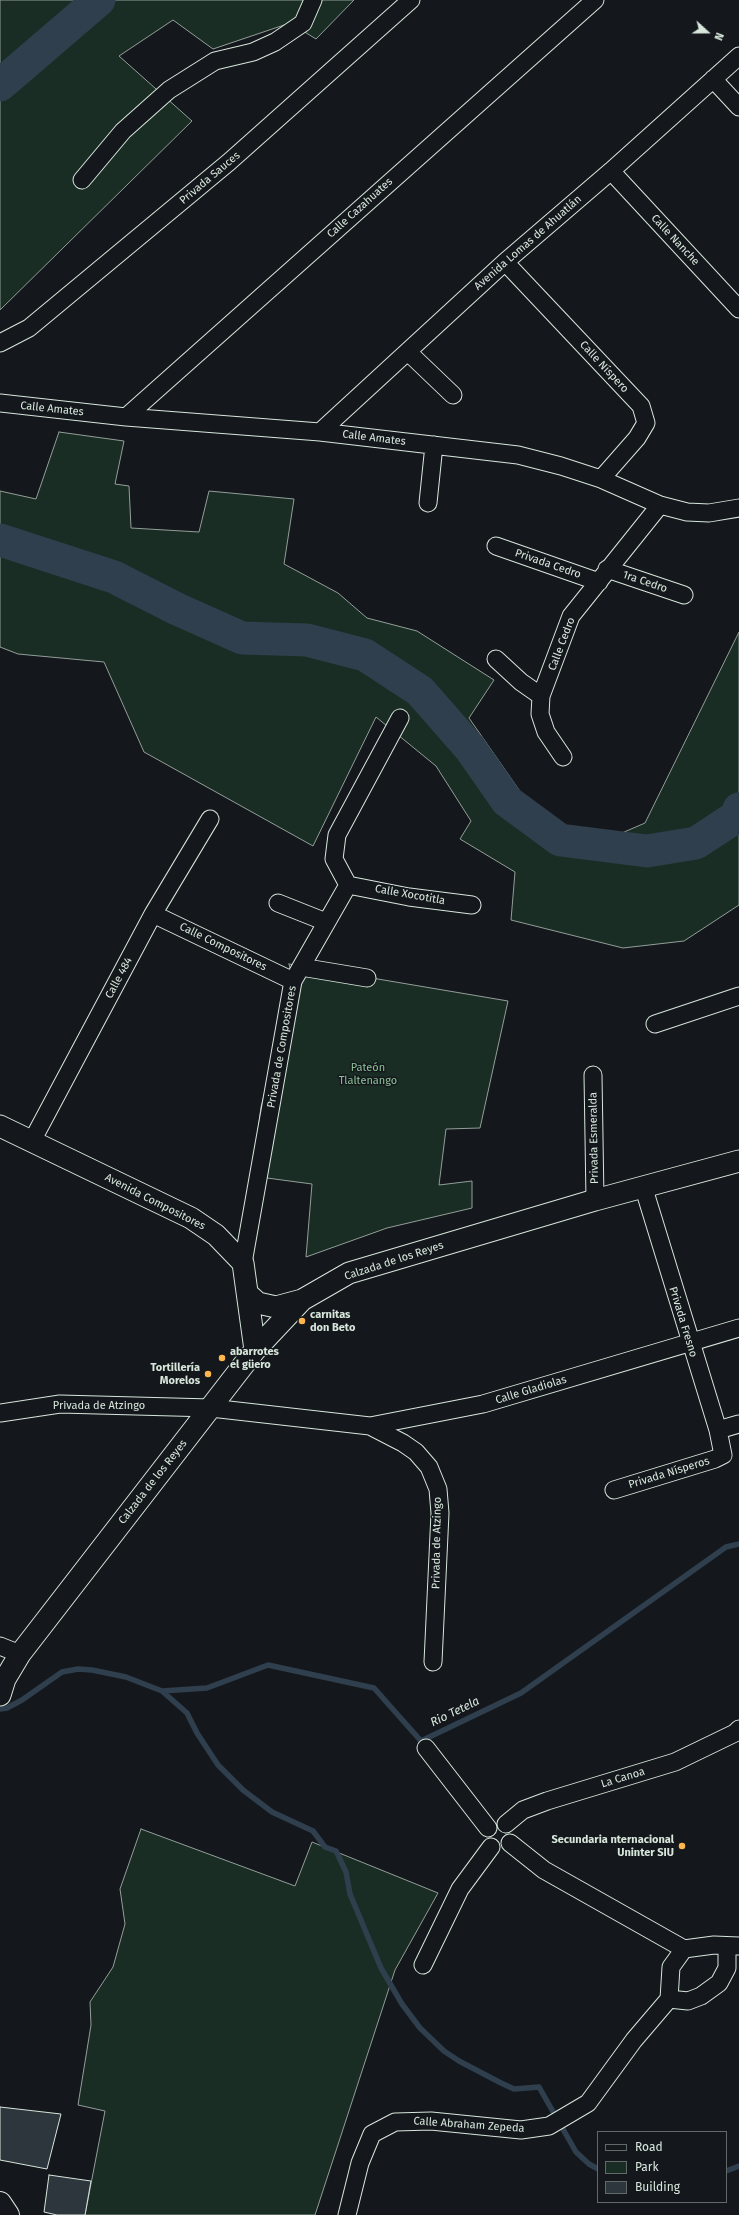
<!DOCTYPE html>
<meta charset="utf-8">
<style>
body{margin:0}
#map{position:relative;width:739px;height:2215px;overflow:hidden;background:#14181c;font-family:"Fira Sans",sans-serif}
canvas{display:block}
.legend{position:absolute;left:597px;top:2131px;width:130px;height:72px;box-sizing:border-box;background:#14181c;border:1px solid #626a69;margin:0;padding:5px 7px;list-style:none;font-size:12px;color:#d8e6dc}
.legend li{display:flex;align-items:center;gap:8px;height:20px}
.legend b{width:20px;border:1px solid #626a69}
.north{position:absolute;left:687px;top:12px;width:40px;height:40px;-webkit-text-stroke:3px #14181c;paint-order:stroke;rotate:111deg;font-size:11px;font-weight:700;line-height:16px;text-align:center;color:#d8e6dc}
.north::after{content:'';display:block;margin:auto;width:14px;height:18px;background:#d8e6dc;clip-path:polygon(50% 0,100% 100%,50% 72%,0 100%)}
</style>
<div id="map">
<canvas width="739" height="2215"></canvas>
<ul class="legend">
<li><b style="height:5px;background:#14181c"></b>Road</li>
<li><b style="height:11px;background:#1a2d24"></b>Park</li>
<li><b style="height:11px;background:#2c363c"></b>Building</li>
</ul>
<div class="north">N</div>
</div>
<script>
const g = document.querySelector('canvas').getContext('2d');
g.lineJoin = 'round';
function fillPath(path, color) {
  g.fillStyle = color;
  g.fill(path, 'evenodd');
}
function poly(rows) {
  const path = new Path2D();
  for (const r of rows) {
    path.moveTo(r[0], r[1]);
    for (let i = 2; i < r.length; i += 2) path.lineTo(r[i], r[i + 1]);
  }
  return path;
}
function strokePath(path, color, width, dash) {
  g.strokeStyle = color;
  g.lineWidth = width;
  g.lineCap = dash ? 'butt' : 'round';
  g.setLineDash(dash || []);
  g.stroke(path);
}
function label(font, color, halo, rows, align = 'center') {
  g.font = font + ' "Fira Sans",sans-serif';
  g.lineWidth = 3;
  g.setLineDash([]);
  g.textBaseline = 'middle';
  g.strokeStyle = halo;
  g.fillStyle = color;
  for (const [text, x, y, turn = 0] of rows) {
    g.save();
    g.translate(x, y);
    g.rotate((+turn || 0) * Math.PI / 180);
    g.textAlign = isNaN(turn) ? turn : align;
    if (halo) g.strokeText(text, 0, 0);
    g.fillText(text, 0, 0);
    g.restore();
  }
}
const green = poly([
 [0,0,354,0,316,39,290,23,213,49,173,20,119,56,192,121,0,310,0,0],
 [59,432,124,441,115,484,129,486,131,528,199,532,209,491,294,499,284,564,338,593,367,618,417,631,494,680,469,718,533,810,562,826,615,836,645,823,739,632,739,905,684,941,623,948,511,920,515,872,460,839,471,821,436,766,376,717,313,846,144,752,104,662,18,654,0,647,0,491,36,499,59,432],
 [289,964,508,1001,480,1128,446,1129,439,1185,472,1181,472,1208,387,1228,306,1257,312,1184,252,1176,261,1107,293,981,289,964],
 [141,1829,295,1886,312,1842,438,1893,395,1970,315,2215,85,2215,105,2111,78,2105,91,2025,90,2002,113,1967,125,1924,120,1889,141,1829]
]);
const stream = poly([
 [162,1691,207,1688,268,1665,374,1688,421,1741,521,1693,726,1547,739,1544],
 [0,1709,7,1708,22,1700,62,1672,78,1669,92,1670,126,1677,162,1691,187,1713,197,1733,218,1765,243,1790,272,1812,313,1831,325,1847,336,1851,346,1872,350,1894,381,1968,402,2004,420,2028,444,2051,459,2061,501,2083,514,2089,539,2087,576,2152,589,2164,598,2169],
 [726,2171,739,2166]
]);
const river = poly([
 [0,85,99,0],
 [0,540,114,577,177,609,242,638,307,640,365,655,420,691,470,748,507,801,560,840,647,851,696,843,737,816,739,809]
]);
const building = poly([
 [0,2107,61,2114,47,2169,0,2160,0,2107],
 [49,2175,91,2181,85,2215,57,2215,44,2212,49,2175]
]);
const minor = poly([
 [713,79,739,107],
 [611,171,739,309],
 [82,180,123,131,169,90,215,61,253,52,275,42,303,23,313,0],
 [505,262,641,406,646,423,637,438,601,479],
 [0,343,29,328,229,162,411,0],
 [408,352,453,395],
 [0,403,126,417,320,432,518,455,561,466,601,479,660,505,687,512,709,513,739,508],
 [126,417,595,0],
 [320,432,505,262,611,171,739,56],
 [428,503,434,445],
 [496,546,599,582],
 [607,569,684,595],
 [496,659,521,682,541,696],
 [563,757,546,732,540,714,541,696,571,616,660,505],
 [348,885,334,859,337,835,400,718],
 [348,885,409,897,472,905],
 [278,903,326,922],
 [153,914,293,981],
 [301,967,367,978],
 [655,1024,739,996],
 [593,1075,595,1200],
 [32,1141,153,914,210,819],
 [243,1263,293,981,348,885],
 [0,1413,60,1404,211,1408,370,1426,403,1443,416,1452,429,1467,438,1489,440,1513,433,1662],
 [370,1426,483,1404,739,1328],
 [718,1430,739,1424],
 [614,1490,715,1459,723,1455,718,1430,644,1189],
 [0,1646,20,1654],
 [426,1748,488,1828],
 [506,1824,523,1810,547,1801,675,1762,735,1733,739,1729],
 [510,1843,544,1870,684,1949],
 [423,1965,460,1889,491,1847],
 [669,1999,671,1967,684,1949,714,1945,739,1946],
 [669,1999,688,2001,701,1996,719,1983,727,1968,727,1947],
 [347,2215,360,2163,372,2134,395,2122,431,2121,521,2130,549,2126,588,2103,634,2040,669,1999]
]);
const tertiary = poly([
 [0,1126,191,1218,216,1235,243,1263,255,1350],
 [248,1294,258,1303,276,1307,302,1300],
 [0,1695,5,1679,20,1654,255,1350,302,1300,349,1273,595,1200,739,1161]
]);
const primary = poly([
 [0,2203,8,2215]
]);
const markers = [
 [302,1321,4,"#ffb74d"],
 [222,1358,4,"#ffb74d"],
 [208,1374,4,"#ffb74d"],
 [682,1846,4,"#ffb74d"]
];
const streetNames = [
 ["Privada Sauces",210,178,-40],
 ["Calle Cazahuates",360,208,-42],
 ["Calle Nanche",675,240,47],
 ["Avenida Lomas de Ahuatlán",528,243,-41],
 ["Calle Níspero",604,367,47],
 ["Calle Amates",52,409,6],
 ["Calle Amates",374,438,7],
 ["Privada Cedro",548,564,19],
 ["1ra Cedro",645,582,19],
 ["Calle Cedro",562,644,-69],
 ["Calle Xocotitla",410,895,10],
 ["Calle Compositores",223,947,26],
 ["Calle 484",119,978,-62],
 ["Privada de Compositores",282,1047,-80],
 ["Privada Esmeralda",594,1138,-91],
 ["Avenida Compositores",155,1202,27],
 ["Calzada de los Reyes",394,1261,-18],
 ["Privada Fresno",683,1322,73],
 ["Calle Gladiolas",531,1390,-17],
 ["Privada de Atzingo",99,1406],
 ["Privada Nísperos",669,1473,-17],
 ["Calzada de los Reyes",153,1482,-52],
 ["Privada de Atzingo",437,1543,-89],
 ["La Canoa",623,1778,-17],
 ["Calle Abraham Zepeda",469,2125,4]
];
const parkNames = [
 ["Pateón",368,1068],
 ["Tlaltenango",368,1081]
];
const poiNames = [
 ["carnitas",310,1315],
 ["don Beto",310,1328],
 ["abarrotes",230,1352],
 ["el güero",230,1365],
 ["Tortillería",200,1368,"right"],
 ["Morelos",200,1381,"right"],
 ["Secundaria nternacional",674,1840,"right"],
 ["Uninter SIU",674,1853,"right"]
];
const waterNames = [
 ["Rio Tetela",455,1712,-26]
];
fillPath(green, '#1a2d24');
strokePath(green, '#939e99', 1);
strokePath(stream, '#2f3f4d', 5.5);
strokePath(river, '#2f3f4d', 33);
fillPath(building, '#2c363c');
strokePath(building, '#d8e6dc', 1);
strokePath(minor, '#d8e6dc', 19);
strokePath(tertiary, '#d8e6dc', 23);
strokePath(primary, '#d8e6dc', 24);
strokePath(minor, '#14181c', 17);
strokePath(tertiary, '#14181c', 21);
strokePath(primary, '#14181c', 22);
for (const [x, y, r, color] of markers) {
  const dot = new Path2D();
  dot.arc(x, y, r, 0, 2 * Math.PI);
  g.fillStyle = color;
  g.fill(dot);
  strokePath(dot, '#14181c', 1.5);
}
label('11px', '#d8e6dc', '#14181c', streetNames);
label('11px', '#8ac095', '#14181c', parkNames);
label('bold 11px', '#d8e6dc', '#14181c', poiNames, 'left');
label('italic 12px', '#d8e6dc', '#14181c', waterNames);
</script>
